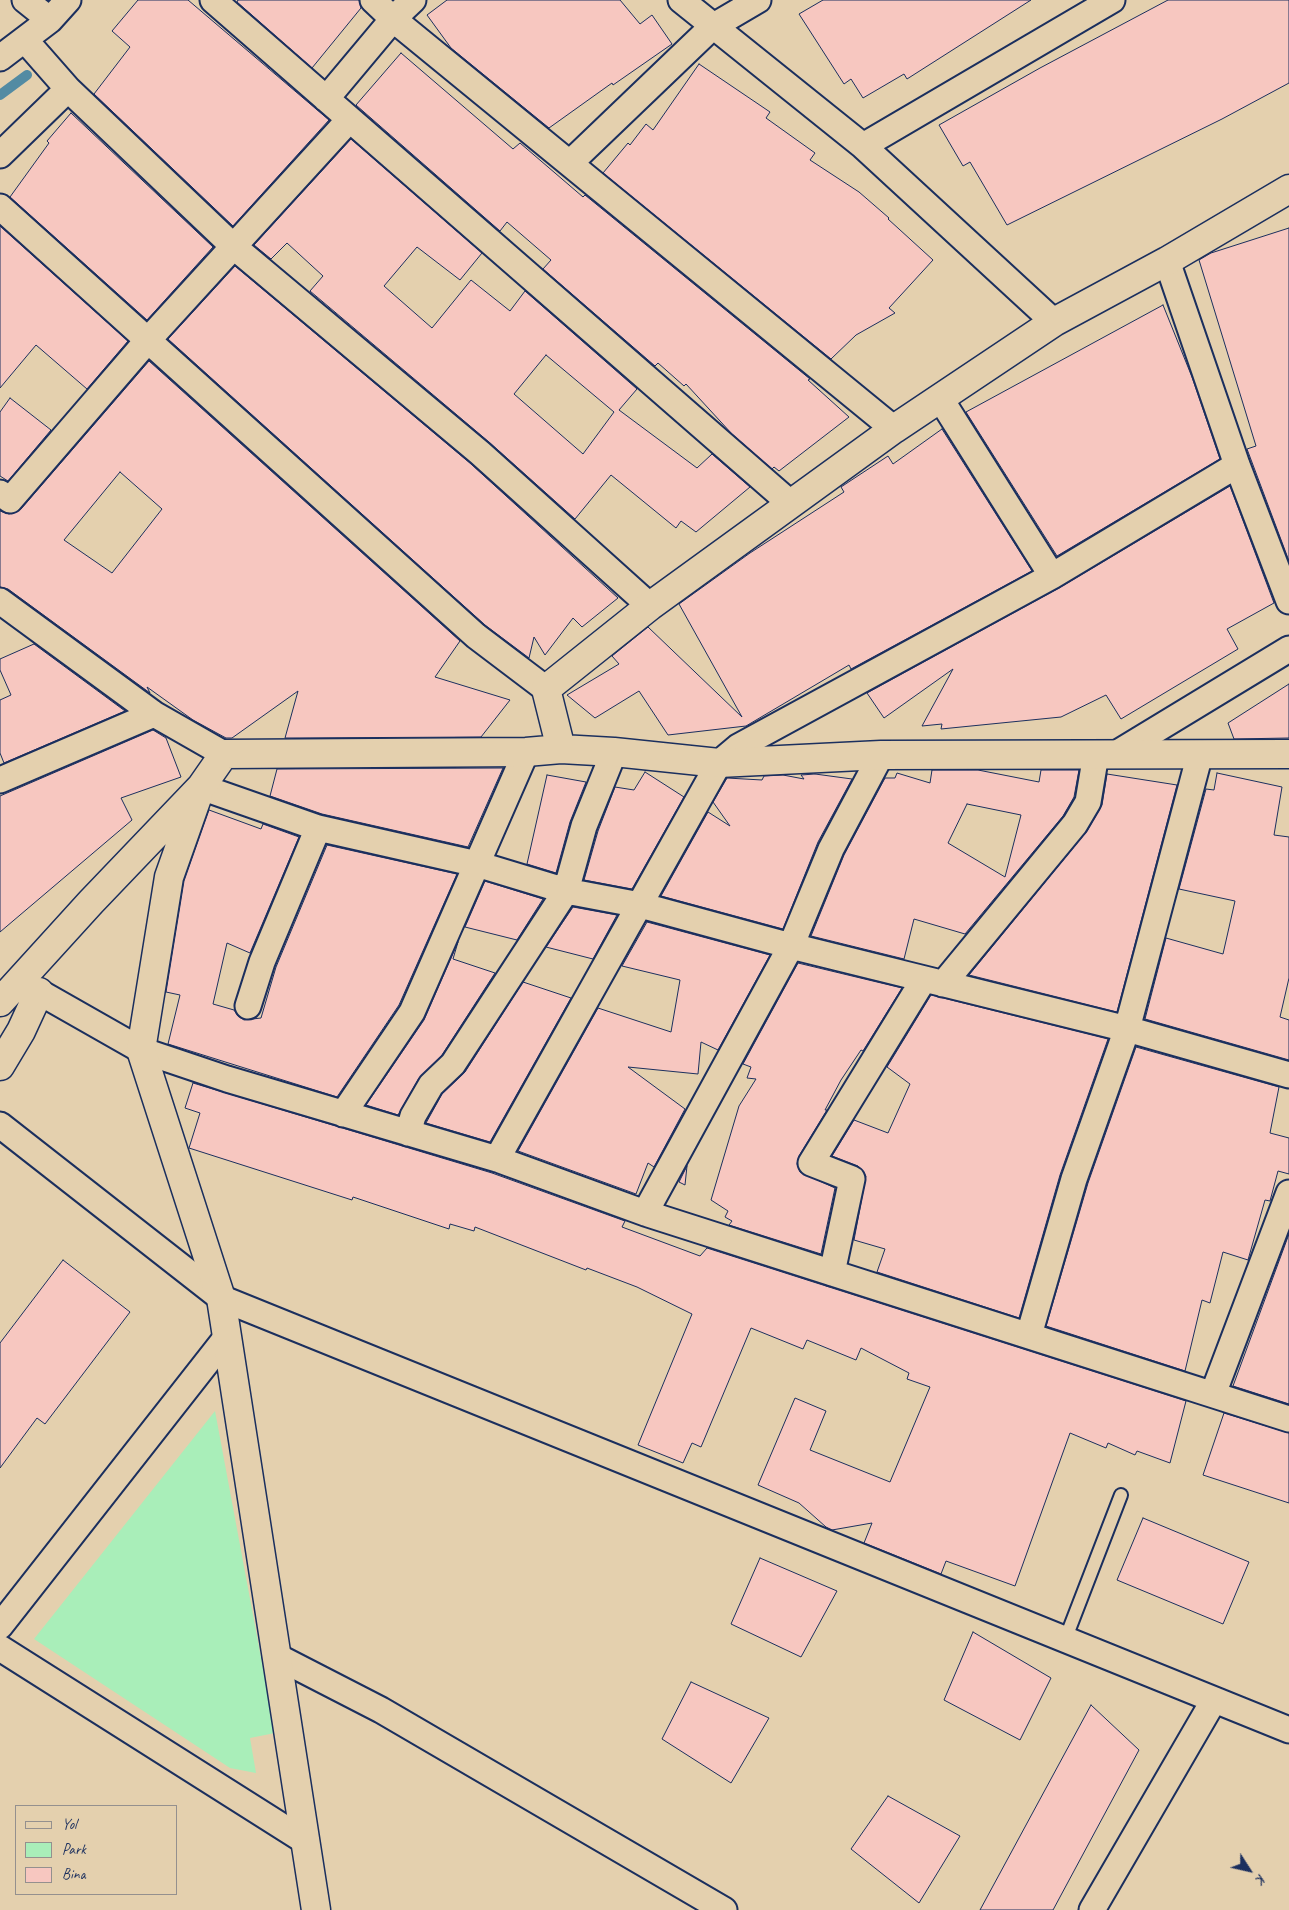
<!DOCTYPE html>
<style>
body{margin:0}
#map{position:relative;width:1289px;height:1910px;overflow:hidden;background:#e4d0ae;font-family:Caveat,sans-serif}
canvas{display:block}
.legend{position:absolute;left:15px;top:1805px;width:162px;height:90px;box-sizing:border-box;background:#e4d0ae;border:1px solid #94908e;margin:0;padding:6px 9px;list-style:none;font-size:15px;color:#1b2f5e}
.legend li{display:flex;align-items:center;gap:10px;height:25px}
.legend b{width:25px;border:1px solid #94908e}
.north{position:absolute;left:1224px;top:1845px;width:50px;height:50px;-webkit-text-stroke:4px #e4d0ae;paint-order:stroke;rotate:125deg;font-size:14px;font-weight:700;line-height:20px;text-align:center;color:#1b2f5e}
.north::after{content:'';display:block;margin:auto;width:18px;height:22px;background:#1b2f5e;clip-path:polygon(50% 0,100% 100%,50% 72%,0 100%)}
</style>
<div id="map">
<canvas width="1289" height="1910"></canvas>
<ul class="legend">
<li><b style="height:6px;background:#e4d0ae"></b>Yol</li>
<li><b style="height:14px;background:#a9eeb9"></b>Park</li>
<li><b style="height:14px;background:#f7c7c0"></b>Bina</li>
</ul>
<div class="north">K</div>
</div>
<script>
const g = document.querySelector('canvas').getContext('2d');
g.lineJoin = 'round';
function fillPath(path, color) {
  g.fillStyle = color;
  g.fill(path, 'evenodd');
}
function poly(rows) {
  const path = new Path2D();
  for (const r of rows) {
    path.moveTo(r[0], r[1]);
    for (let i = 2; i < r.length; i += 2) path.lineTo(r[i], r[i + 1]);
  }
  return path;
}
function strokePath(path, color, width, dash) {
  g.strokeStyle = color;
  g.lineWidth = width;
  g.lineCap = dash ? 'butt' : 'round';
  g.setLineDash(dash || []);
  g.stroke(path);
}
const green = poly([
 [215,1411,275,1733,250,1738,256,1773,230,1768,34,1639]
]);
const stream = poly([
 [0,95,27,75]
]);
const building = poly([
 [138,0,188,0,329,120,233,226,94,94,130,47,112,31,138,0],
 [238,0,359,0,361,8,312,68,237,2,238,0],
 [447,0,620,0,640,24,652,15,672,44,613,85,612,83,549,128,451,48,427,15,447,0],
 [823,0,1031,0,907,79,904,74,863,98,851,79,844,84,799,14,823,0],
 [1168,0,1289,0,1289,83,1222,119,1007,225,970,162,963,166,939,125,1040,68,1168,0],
 [401,53,513,149,520,143,583,197,585,195,810,379,808,380,849,417,779,471,774,467,772,469,732,434,686,384,684,386,658,363,655,366,543,269,551,260,507,222,500,231,356,105,401,53],
 [699,64,770,112,766,118,815,153,810,160,859,192,889,218,888,219,933,260,889,308,895,313,856,335,831,359,603,173,628,143,630,145,646,124,653,130,699,64],
 [71,113,213,247,147,320,10,197,49,143,47,141,71,113],
 [351,139,482,253,460,280,417,247,384,286,432,328,471,280,510,311,525,291,637,389,619,410,697,468,712,454,750,487,696,532,681,521,676,528,611,475,575,519,489,442,310,291,323,276,287,243,271,259,254,245,351,139],
 [546,355,614,412,583,454,514,394,546,355],
 [0,226,128,341,87,389,36,345,0,388,0,226],
 [1289,228,1289,561,1247,449,1256,446,1199,260,1211,253,1289,228],
 [235,266,471,464,618,598,582,627,573,618,545,655,534,637,529,658,485,625,168,339,235,266],
 [1163,305,1192,377,1220,459,1057,556,966,412,1163,305],
 [149,361,460,641,435,677,510,700,481,737,285,738,298,691,232,738,226,738,193,720,147,687,150,693,8,589,0,587,0,511,9,514,21,509,149,361],
 [120,472,162,509,112,573,64,540,120,472],
 [10,398,51,430,8,481,0,476,0,412,10,398],
 [942,429,1032,571,851,669,849,665,746,726,668,735,639,691,595,718,567,695,619,664,612,656,648,627,742,717,679,604,750,553,844,492,841,487,888,456,893,464,942,429],
 [1230,486,1274,603,1227,629,1238,649,1121,719,1106,695,1061,717,941,729,942,724,922,726,953,669,884,718,867,693,1059,588,1230,486],
 [34,644,125,711,4,763,0,753,0,700,11,695,0,670,0,659,34,644],
 [1289,684,1289,738,1234,739,1228,723,1289,684],
 [153,730,166,738,181,777,121,798,132,820,0,932,0,796,153,730],
 [503,768,468,847,322,814,270,796,277,769,503,768],
 [932,770,978,770,1039,782,1041,770,1079,770,1074,797,1063,816,965,934,914,919,904,959,811,936,844,855,885,778,895,778,897,773,930,783,932,770],
 [967,804,1021,815,1005,877,948,843,967,804],
 [645,772,684,797,632,889,584,880,598,831,615,787,634,790,645,772],
 [1217,773,1282,787,1274,835,1289,837,1289,978,1280,1017,1289,1020,1289,1060,1145,1019,1166,938,1223,954,1235,901,1179,889,1206,789,1214,790,1217,773],
 [815,774,852,779,818,842,783,929,661,896,708,812,730,826,713,802,727,778,762,780,764,776,783,775,804,779,801,775,815,774],
 [1107,774,1177,785,1117,1012,969,975,1087,831,1102,805,1107,774],
 [547,775,586,782,570,822,556,873,527,864,547,775],
 [209,810,261,829,263,824,299,837,250,953,227,943,213,1004,234,1010,238,1016,244,1020,261,1018,276,967,327,845,457,874,399,1005,337,1097,168,1044,180,995,166,992,184,881,209,810],
 [485,881,543,899,517,940,465,927,485,881],
 [573,907,617,915,593,959,546,947,573,907],
 [647,922,770,955,718,1050,701,1042,698,1074,628,1067,685,1109,654,1167,648,1163,636,1194,518,1151,598,1008,671,1032,680,980,622,966,647,922],
 [458,942,453,959,495,973,442,1055,419,1078,398,1115,366,1105,424,1020,458,942],
 [798,963,902,988,863,1051,861,1050,841,1080,825,1110,827,1110,799,1156,797,1164,800,1172,835,1188,821,1254,729,1225,732,1221,725,1217,728,1211,711,1200,739,1106,756,1079,747,1078,751,1067,743,1064,798,963],
 [523,982,571,998,490,1142,426,1123,442,1094,465,1072,523,982],
 [931,995,1108,1039,1060,1175,1019,1318,877,1272,885,1249,854,1240,866,1176,858,1166,832,1156,854,1120,888,1133,910,1084,887,1067,931,995],
 [1136,1047,1279,1087,1270,1133,1289,1138,1289,1174,1278,1171,1270,1201,1265,1200,1248,1260,1223,1252,1210,1303,1202,1300,1185,1371,1046,1326,1088,1183,1136,1047],
 [193,1083,492,1173,625,1221,622,1227,700,1256,707,1248,1186,1401,1170,1463,1137,1451,1135,1455,1108,1443,1106,1448,1070,1433,1015,1586,946,1561,941,1574,864,1543,872,1523,832,1530,826,1527,799,1503,758,1485,795,1398,826,1411,810,1450,890,1482,930,1387,907,1379,909,1373,861,1348,856,1360,807,1340,803,1349,751,1328,701,1447,692,1443,683,1463,638,1445,692,1314,637,1287,587,1268,586,1270,475,1227,474,1231,450,1224,449,1229,353,1197,352,1200,189,1148,200,1113,185,1108,193,1083],
 [687,1166,685,1185,679,1182,687,1166],
 [1289,1234,1289,1404,1233,1386,1289,1234],
 [63,1260,130,1312,45,1424,37,1418,0,1468,0,1343,63,1260],
 [1224,1413,1289,1433,1289,1503,1203,1475,1224,1413],
 [1143,1518,1249,1562,1223,1624,1117,1580,1143,1518],
 [760,1558,837,1591,801,1657,731,1624,760,1558],
 [973,1632,1051,1678,1020,1740,944,1700,973,1632],
 [691,1682,769,1718,731,1783,662,1739,691,1682],
 [1091,1705,1139,1750,1053,1910,980,1910,1091,1705],
 [888,1796,960,1836,919,1903,851,1849,888,1796]
]);
const service = poly([
 [1065,1640,1121,1495]
]);
const minor = poly([
 [25,0,50,20],
 [213,0,790,503],
 [373,0,393,19,894,429],
 [681,0,863,146,1054,322],
 [25,40,68,89,233,246,480,453,650,606],
 [0,58,50,20,68,0],
 [326,99,393,19,413,0],
 [863,146,1112,0],
 [0,155,68,89],
 [570,163,712,27,758,0],
 [0,207,476,636,546,689],
 [1167,261,1237,465,1289,601],
 [940,398,1052,576],
 [0,493,10,500,148,340,349,120],
 [0,601,154,714,224,754],
 [1116,754,1289,649],
 [0,780,154,714],
 [201,787,318,828,477,864,566,891,640,905,791,946,1127,1029,1289,1075],
 [943,984,1075,824,1088,802,1096,754],
 [21,985,39,992,141,1050,227,1079,497,1159,645,1213,1289,1419],
 [248,1006,262,962,318,828],
 [343,1114,412,1012,526,752],
 [0,1125,221,1298,1289,1730],
 [408,1133,413,1116,431,1085,453,1064,566,891,584,826,614,752],
 [497,1159,719,763,738,747,1052,576,1237,465],
 [645,1213,791,946,831,849,881,755],
 [832,1273,852,1179,811,1163,924,979],
 [1029,1335,1074,1179,1127,1029,1200,754],
 [1213,1394,1289,1193],
 [0,1626,226,1338],
 [0,1648,305,1841],
 [276,1656,381,1710,724,1910],
 [1092,1910,1214,1700]
]);
const tertiary = poly([
 [561,749,546,689,650,606,894,429,1054,322,1167,261,1289,189],
 [198,795,169,877,141,1050,221,1298,316,1910],
 [0,1002,91,902,201,787,224,754,526,752,561,749,614,752,719,763,881,755,1289,754],
 [0,1066,21,1031,39,992]
]);
fillPath(green, '#a9eeb9');
strokePath(stream, '#538ba3', 10);
fillPath(building, '#f7c7c0');
strokePath(building, '#1b2f5e', 1);
strokePath(service, '#1b2f5e', 16);
strokePath(minor, '#1b2f5e', 29);
strokePath(tertiary, '#1b2f5e', 31);
strokePath(service, '#e4d0ae', 12);
strokePath(minor, '#e4d0ae', 25);
strokePath(tertiary, '#e4d0ae', 28);
</script>
